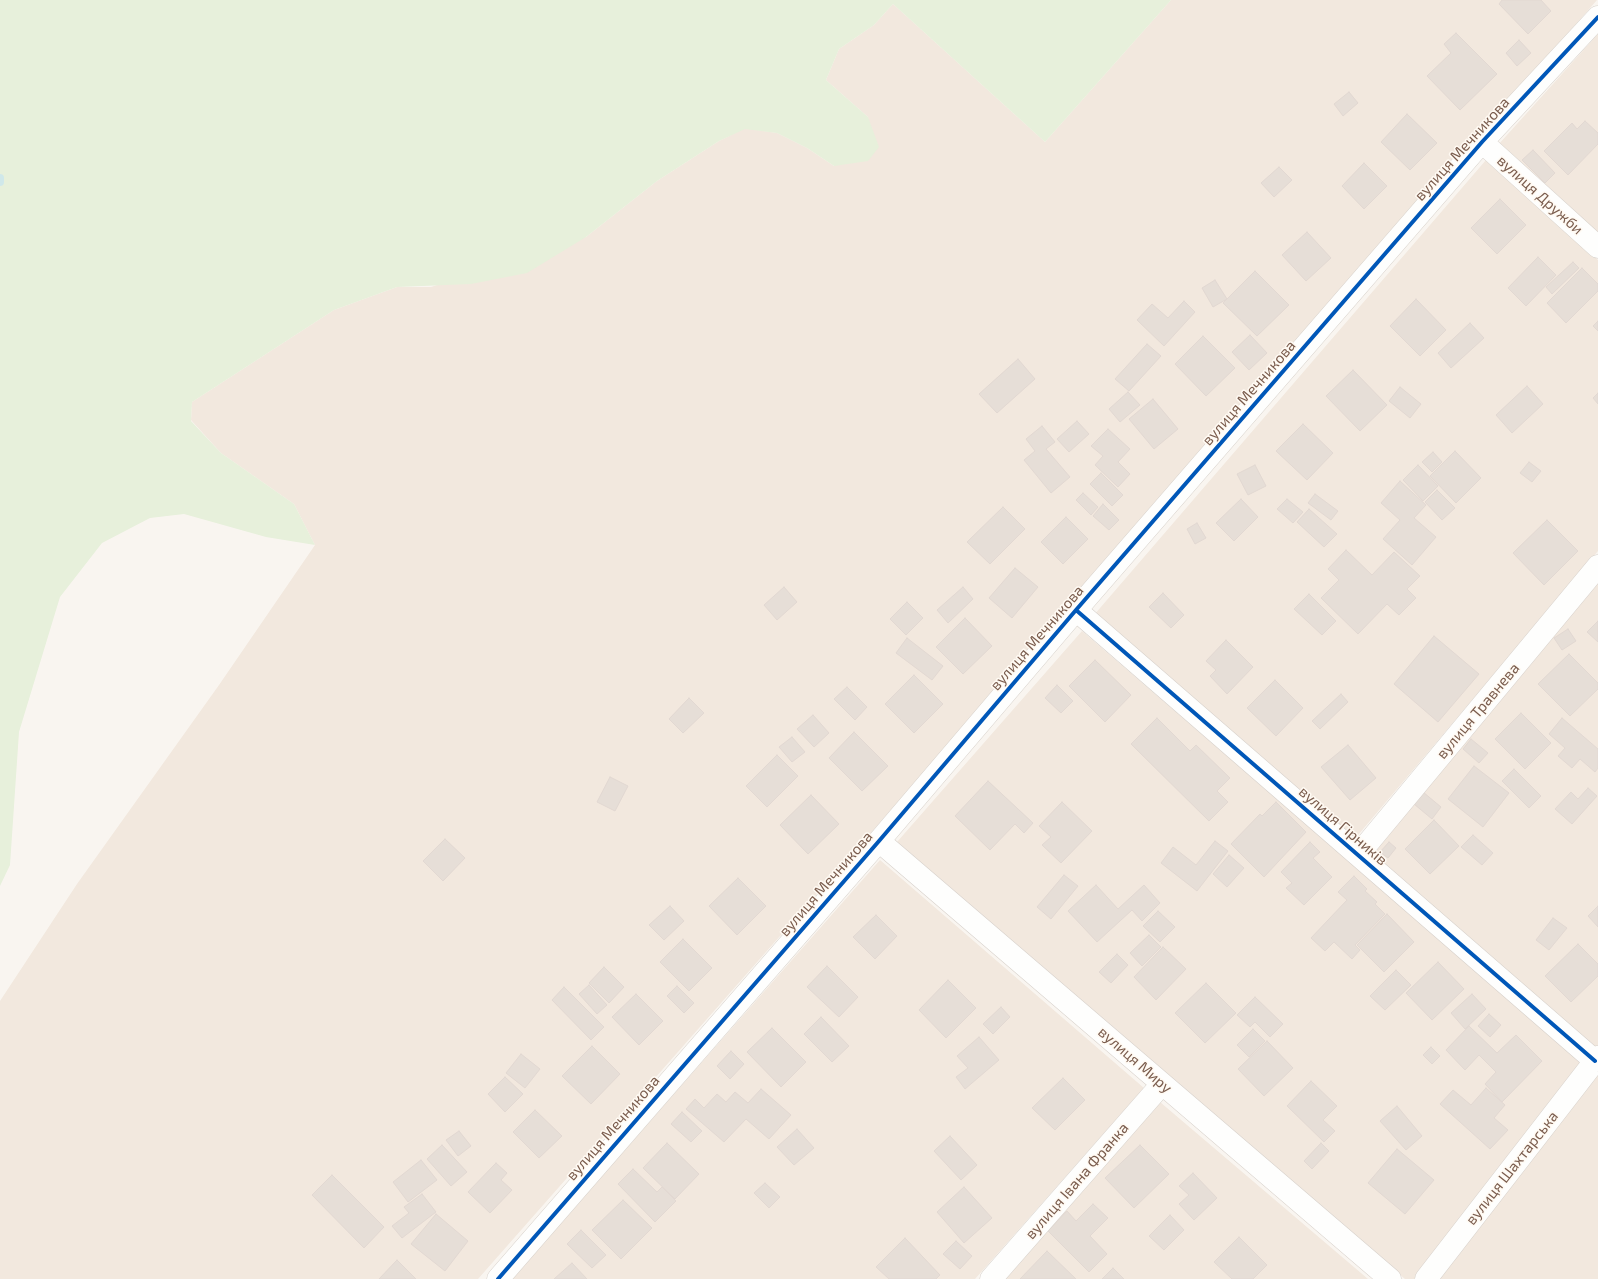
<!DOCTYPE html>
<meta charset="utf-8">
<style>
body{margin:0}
canvas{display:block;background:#f9f5f0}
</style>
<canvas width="1598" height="1279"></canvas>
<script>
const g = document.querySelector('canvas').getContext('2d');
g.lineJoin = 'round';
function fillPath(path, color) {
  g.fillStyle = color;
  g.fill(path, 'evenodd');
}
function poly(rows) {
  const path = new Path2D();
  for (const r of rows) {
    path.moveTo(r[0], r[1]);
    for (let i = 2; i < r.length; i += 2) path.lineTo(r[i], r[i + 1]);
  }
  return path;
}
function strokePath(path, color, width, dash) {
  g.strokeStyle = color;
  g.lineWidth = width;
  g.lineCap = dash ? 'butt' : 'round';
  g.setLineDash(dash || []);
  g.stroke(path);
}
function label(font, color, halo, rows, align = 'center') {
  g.font = font + ' "Exo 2",sans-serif';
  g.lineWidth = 3;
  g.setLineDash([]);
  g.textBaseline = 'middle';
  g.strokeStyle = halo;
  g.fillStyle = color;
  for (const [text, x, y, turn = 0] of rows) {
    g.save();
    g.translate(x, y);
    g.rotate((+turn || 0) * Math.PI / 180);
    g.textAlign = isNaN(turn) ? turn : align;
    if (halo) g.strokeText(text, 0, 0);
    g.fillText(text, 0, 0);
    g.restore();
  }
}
const residential = poly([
 [1171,0,1597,0,869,835,478,1279,0,1279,0,1001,77,884,219,685,315,545,294,504,221,453,191,420,192,402,334,310,397,287,431,287,586,237,657,181,719,141,745,128,777,133,807,148,834,166,868,117,826,80,839,49,874,25,893,4,1045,142],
 [1598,34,1598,236,1498,145],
 [1486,160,1598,260,1598,551,1353,841,1094,615],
 [1598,575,1598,1049,1367,855],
 [1082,631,1587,1066,1414,1279,1405,1279,1225,1127,897,842],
 [880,860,1144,1088,975,1279,511,1279],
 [1598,1068,1598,1279,1436,1279],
 [1160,1102,1368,1279,996,1279]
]);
const green = poly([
 [0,0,1171,0,1045,142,893,4,874,25,839,49,826,80,868,117,879,147,868,161,834,166,807,148,777,133,745,129,719,141,657,181,586,237,527,273,471,284,397,287,334,310,192,402,191,421,221,453,294,504,315,545,266,537,184,514,150,518,102,543,60,597,19,732,10,865,0,886]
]);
const stream = poly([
 [0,178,0,182]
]);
const building = poly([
 [1502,0,1541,0,1551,11,1528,34,1499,4,1502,0],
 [1456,33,1497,74,1460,110,1427,76,1451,53,1444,44,1456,33],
 [1519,40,1531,53,1517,66,1506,53,1519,40],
 [1349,92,1358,103,1343,116,1334,104,1349,92],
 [1407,114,1437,143,1410,170,1381,142,1407,114],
 [1585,121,1598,133,1598,144,1568,175,1544,151,1572,123,1577,129,1585,121],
 [1533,150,1555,173,1545,183,1522,160,1533,150],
 [1364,163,1387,186,1364,209,1342,186,1364,163],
 [1279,167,1292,180,1274,197,1261,183,1279,167],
 [1500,199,1526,225,1497,254,1471,228,1500,199],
 [1307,232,1331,258,1306,281,1282,255,1307,232],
 [1538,257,1556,275,1526,306,1508,288,1538,257],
 [1573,262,1579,268,1552,294,1546,287,1573,262],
 [1582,268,1598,284,1598,291,1566,323,1547,303,1582,268],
 [1255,271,1289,305,1257,336,1223,303,1255,271],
 [1215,280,1227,299,1213,307,1202,288,1215,280],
 [1416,299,1446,330,1420,356,1390,326,1416,299],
 [1184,301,1195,312,1164,346,1137,320,1152,304,1168,318,1184,301],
 [1598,321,1598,331,1593,326,1598,321],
 [1470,323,1484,338,1451,368,1438,353,1470,323],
 [1250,335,1267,353,1249,370,1232,352,1250,335],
 [1203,336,1235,368,1206,396,1175,364,1203,336],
 [1147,344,1161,356,1129,391,1115,379,1147,344],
 [1018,359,1035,379,997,413,979,394,1018,359],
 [1353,370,1387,405,1360,431,1326,396,1353,370],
 [1527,386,1543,404,1512,433,1496,415,1527,386],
 [1400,387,1421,404,1410,418,1389,401,1400,387],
 [1128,392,1140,405,1120,422,1109,409,1128,392],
 [1598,393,1598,404,1593,398,1598,393],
 [1153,399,1178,429,1154,449,1129,419,1153,399],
 [1077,421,1089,434,1069,452,1057,439,1077,421],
 [1303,424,1333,453,1307,480,1276,451,1303,424],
 [1042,426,1055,442,1046,449,1070,477,1051,493,1024,460,1035,451,1026,439,1042,426],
 [1108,429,1130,449,1118,462,1130,474,1118,487,1095,465,1103,456,1091,446,1108,429],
 [1455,451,1481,478,1456,503,1430,476,1455,451],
 [1433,452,1442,462,1432,472,1422,462,1433,452],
 [1529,462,1541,471,1532,482,1520,473,1529,462],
 [1255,465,1266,486,1248,495,1237,474,1255,465],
 [1418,465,1438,486,1423,501,1403,480,1418,465],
 [1101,473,1123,495,1112,506,1090,484,1101,473],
 [1400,481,1426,505,1414,518,1436,537,1412,565,1383,539,1400,520,1381,503,1400,481],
 [1437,490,1455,508,1442,520,1425,502,1437,490],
 [1083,493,1098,507,1091,515,1076,500,1083,493],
 [1315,494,1338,511,1331,520,1308,503,1315,494],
 [1241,499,1258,517,1234,541,1216,523,1241,499],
 [1287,499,1303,512,1293,523,1277,509,1287,499],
 [1103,504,1119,520,1109,530,1093,516,1103,504],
 [1003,507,1025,529,990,564,967,542,1003,507],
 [1309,509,1337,534,1324,547,1297,522,1309,509],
 [1066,517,1088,539,1063,564,1041,542,1066,517],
 [1547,520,1578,551,1544,585,1513,553,1547,520],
 [1197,523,1206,538,1195,544,1187,529,1197,523],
 [1346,550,1372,575,1394,552,1420,576,1407,589,1416,598,1399,615,1387,604,1358,634,1321,598,1339,580,1328,569,1346,550],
 [1015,568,1038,587,1012,618,989,598,1015,568],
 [784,587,797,602,777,620,764,605,784,587],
 [963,587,973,599,948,623,937,610,963,587],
 [1163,593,1184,615,1171,628,1149,607,1163,593],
 [1309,594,1336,621,1322,635,1294,609,1309,594],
 [907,602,923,618,906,635,890,619,907,602],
 [965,618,992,646,963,674,936,647,965,618],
 [1598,621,1598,642,1587,632,1598,621],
 [1568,629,1576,641,1562,650,1554,638,1568,629],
 [1434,636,1479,674,1438,722,1394,684,1434,636],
 [907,638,943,666,932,680,896,653,907,638],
 [1226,640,1253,667,1227,694,1210,676,1216,670,1206,661,1226,640],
 [1569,654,1598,683,1598,689,1570,716,1538,684,1569,654],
 [1095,660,1131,695,1105,722,1069,686,1095,660],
 [914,675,943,704,914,733,885,704,914,675],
 [1275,680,1303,708,1276,736,1247,708,1275,680],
 [1057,685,1073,701,1061,713,1045,698,1057,685],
 [847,687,867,707,855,720,834,699,847,687],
 [1341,694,1348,702,1320,729,1312,721,1341,694],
 [689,698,704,713,683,733,669,719,689,698],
 [1521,713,1551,743,1525,769,1495,739,1521,713],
 [813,715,829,733,814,747,797,729,813,715],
 [1157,718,1190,751,1196,745,1230,778,1217,791,1228,802,1209,821,1131,744,1157,718],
 [1562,718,1598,749,1598,768,1595,772,1580,759,1572,768,1558,756,1565,748,1549,734,1562,718],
 [854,732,888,766,862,791,829,758,854,732],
 [792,737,805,752,792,762,779,747,792,737],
 [1471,739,1488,753,1479,763,1463,749,1471,739],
 [1348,745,1376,778,1350,800,1321,767,1348,745],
 [777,755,798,776,767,807,746,786,777,755],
 [1474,766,1509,793,1483,827,1448,799,1474,766],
 [1514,769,1541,796,1529,808,1502,781,1514,769],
 [610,777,628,786,615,811,597,802,610,777],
 [988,781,1033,823,1024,833,1015,824,990,850,955,816,988,781],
 [1588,788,1597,796,1572,824,1555,809,1571,792,1578,799,1588,788],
 [1423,792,1441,807,1432,819,1414,804,1423,792],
 [811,795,839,824,808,854,780,825,811,795],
 [1062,802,1092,831,1061,863,1042,845,1051,837,1039,826,1062,802],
 [1276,802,1306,832,1264,877,1231,844,1260,814,1262,816,1276,802],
 [1434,820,1459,846,1430,874,1405,849,1434,820],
 [1473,835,1493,853,1482,865,1461,847,1473,835],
 [445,839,465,858,443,881,423,861,445,839],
 [1215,841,1228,851,1197,891,1161,863,1173,847,1196,865,1215,841],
 [1310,842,1320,852,1313,858,1332,877,1304,905,1286,888,1292,883,1281,872,1310,842],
 [1389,842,1396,848,1388,858,1380,852,1389,842],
 [1229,855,1244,868,1227,887,1213,874,1229,855],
 [1064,875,1078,886,1051,919,1037,907,1064,875],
 [1354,876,1367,889,1365,891,1377,902,1375,904,1385,914,1355,945,1360,950,1352,959,1334,942,1325,951,1311,938,1347,900,1338,892,1354,876],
 [738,878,766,906,737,935,709,906,738,878],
 [1096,885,1118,909,1144,885,1160,903,1142,921,1132,910,1097,942,1068,911,1096,885],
 [670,906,684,921,664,940,649,925,670,906],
 [1598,906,1598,927,1588,916,1598,906],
 [1158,911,1175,927,1160,942,1143,926,1158,911],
 [1387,914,1414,942,1384,972,1357,945,1387,914],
 [876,915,897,936,875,959,853,937,876,915],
 [1553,918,1567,928,1549,950,1536,940,1553,918],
 [1149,935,1161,947,1142,966,1130,953,1149,935],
 [683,939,712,968,689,991,660,962,683,939],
 [1578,944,1598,964,1598,976,1571,1002,1545,976,1578,944],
 [1163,947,1186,969,1156,1000,1134,977,1163,947],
 [1117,954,1128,965,1111,983,1099,972,1117,954],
 [1438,962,1464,989,1432,1020,1406,993,1438,962],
 [827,966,858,997,839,1017,807,987,827,966],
 [604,967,624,987,609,1003,589,983,604,967],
 [1396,970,1411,985,1385,1010,1370,996,1396,970],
 [948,980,976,1008,946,1038,919,1010,948,980],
 [1206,983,1236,1013,1205,1043,1175,1013,1206,983],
 [589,985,607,1005,597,1014,579,994,589,985],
 [677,986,694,1003,684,1013,667,996,677,986],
 [564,987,604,1027,591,1040,552,1000,564,987],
 [636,994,663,1021,639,1045,612,1017,636,994],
 [1472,994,1486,1009,1465,1029,1451,1013,1472,994],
 [1255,997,1283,1024,1270,1037,1255,1022,1250,1027,1237,1015,1255,997],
 [1001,1007,1010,1017,993,1034,983,1024,1001,1007],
 [1489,1014,1501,1025,1490,1037,1478,1026,1489,1014],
 [821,1017,849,1046,832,1062,804,1034,821,1017],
 [1469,1026,1497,1053,1516,1035,1542,1061,1502,1102,1485,1084,1496,1072,1479,1055,1465,1070,1446,1050,1469,1026],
 [772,1028,806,1062,781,1087,747,1052,772,1028],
 [1253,1029,1265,1041,1249,1057,1237,1045,1253,1029],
 [979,1037,999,1060,965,1089,956,1077,968,1068,957,1056,979,1037],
 [1267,1041,1293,1068,1264,1096,1238,1069,1267,1041],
 [592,1046,620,1074,591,1104,562,1076,592,1046],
 [1431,1047,1440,1056,1432,1064,1423,1055,1431,1047],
 [731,1051,744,1064,730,1079,717,1066,731,1051],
 [521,1054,540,1069,525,1088,506,1073,521,1054],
 [505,1077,523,1094,505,1112,488,1094,505,1077],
 [1063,1078,1085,1100,1055,1130,1032,1108,1063,1078],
 [1311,1081,1337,1106,1323,1120,1335,1131,1324,1142,1287,1106,1311,1081],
 [1486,1088,1505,1105,1494,1118,1508,1130,1490,1149,1440,1104,1453,1090,1471,1105,1486,1088],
 [761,1089,791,1115,769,1139,746,1119,724,1142,686,1109,695,1099,704,1108,717,1094,726,1102,735,1092,748,1103,761,1089],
 [1397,1106,1422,1136,1406,1150,1380,1121,1397,1106],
 [535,1110,562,1136,539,1158,513,1132,535,1110],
 [682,1112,702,1131,691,1142,671,1124,682,1112],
 [797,1129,814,1148,794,1165,777,1147,797,1129],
 [459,1131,471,1146,458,1156,446,1140,459,1131],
 [950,1136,977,1165,961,1180,934,1151,950,1136],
 [667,1143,699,1174,675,1199,643,1168,667,1143],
 [1321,1143,1329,1151,1312,1169,1304,1161,1321,1143],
 [442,1145,467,1172,451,1186,427,1159,442,1145],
 [1140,1145,1169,1174,1134,1208,1105,1178,1140,1145],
 [1397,1149,1434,1180,1405,1214,1368,1183,1397,1149],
 [421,1160,437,1180,408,1202,393,1182,421,1160],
 [496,1163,507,1173,501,1180,512,1190,490,1213,468,1192,496,1163],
 [633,1169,657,1192,662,1187,676,1201,655,1222,618,1184,633,1169],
 [1193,1173,1217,1198,1194,1220,1179,1204,1189,1195,1179,1186,1193,1173],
 [332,1175,384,1227,364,1248,312,1195,332,1175],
 [765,1183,780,1197,769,1208,754,1193,765,1183],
 [964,1187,992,1218,964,1243,937,1212,964,1187],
 [422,1194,436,1212,402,1238,392,1226,409,1213,404,1207,422,1194],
 [623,1200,652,1228,621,1259,592,1230,623,1200],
 [1093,1204,1108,1218,1090,1236,1107,1254,1089,1272,1048,1231,1067,1211,1076,1221,1093,1204],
 [436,1214,468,1241,445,1271,411,1244,436,1214],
 [1170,1215,1184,1230,1164,1250,1149,1236,1170,1215],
 [581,1230,606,1255,592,1268,567,1244,581,1230],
 [1239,1237,1267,1265,1253,1279,1232,1279,1214,1262,1239,1237],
 [905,1238,940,1275,936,1279,889,1279,876,1267,905,1238],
 [956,1241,972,1256,960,1269,943,1254,956,1241],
 [1047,1251,1076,1279,1020,1279,1047,1251],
 [397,1260,416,1279,379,1279,397,1260],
 [572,1263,587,1279,554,1279,572,1263],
 [1113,1268,1124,1279,1102,1279,1113,1268]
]);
const street = poly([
 [1482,142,1598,247],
 [1076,610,1595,1061],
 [879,841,1390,1279],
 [1358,855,1598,566],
 [498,1279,879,841,1076,610,1482,142,1598,17],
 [991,1279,1162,1084],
 [1426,1279,1598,1057]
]);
const cycleway = poly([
 [1076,610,1595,1061],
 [498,1279,879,841,1076,610,1482,142,1598,17]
]);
const streetNames = [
 ["вулиця Мечникова",1462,149,-48],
 ["вулиця Дружби",1540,195,42],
 ["вулиця Мечникова",1249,393,-49],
 ["вулиця Мечникова",1037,638,-49],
 ["вулиця Травнева",1478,711,-50],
 ["вулиця Гірників",1343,826,41],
 ["вулиця Мечникова",826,884,-49],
 ["вулиця Миру",1135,1060,41],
 ["вулиця Мечникова",613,1128,-49],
 ["вулиця Шахтарська",1512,1168,-52],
 ["вулиця Івана Франка",1077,1181,-49]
];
fillPath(residential, '#f2e8de');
fillPath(green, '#e7f0db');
strokePath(stream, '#d0e8ea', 8);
fillPath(building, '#e6ded7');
strokePath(building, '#e2d8d2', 1);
strokePath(street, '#d7d1cb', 23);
strokePath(street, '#fefefd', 22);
strokePath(cycleway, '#0057b8', 4);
label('15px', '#7a5c4d', '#fffaf3', streetNames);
</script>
